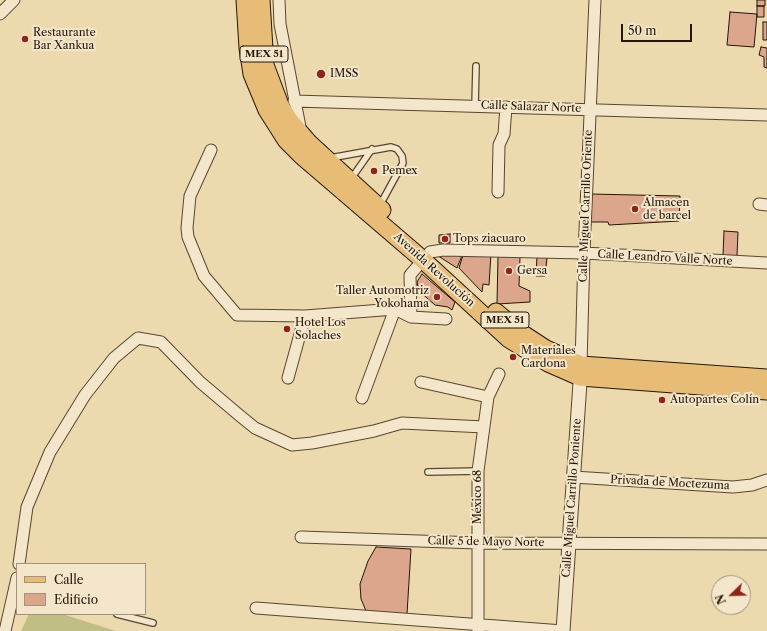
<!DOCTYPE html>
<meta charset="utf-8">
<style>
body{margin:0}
#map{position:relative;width:767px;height:631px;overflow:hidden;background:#ecd9ae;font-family:"Libre Caslon Text",serif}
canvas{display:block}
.legend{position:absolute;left:16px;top:563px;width:130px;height:52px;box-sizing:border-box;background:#f3e6ca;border:1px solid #a1937c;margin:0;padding:5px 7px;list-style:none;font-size:12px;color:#251608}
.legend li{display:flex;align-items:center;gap:8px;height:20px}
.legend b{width:20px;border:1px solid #a1937c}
.north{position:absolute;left:711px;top:575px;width:40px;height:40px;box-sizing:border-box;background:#f3e6ca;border:1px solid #a1937c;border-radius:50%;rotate:247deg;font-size:11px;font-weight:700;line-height:16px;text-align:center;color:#251608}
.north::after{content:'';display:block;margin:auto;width:14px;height:18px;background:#8f2418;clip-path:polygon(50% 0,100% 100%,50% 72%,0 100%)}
.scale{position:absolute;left:621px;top:24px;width:71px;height:18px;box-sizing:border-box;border:2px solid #251608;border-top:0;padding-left:5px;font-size:12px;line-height:14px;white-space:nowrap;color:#251608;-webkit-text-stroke:3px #f3e6ca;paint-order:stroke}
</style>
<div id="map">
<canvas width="767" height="631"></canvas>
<ul class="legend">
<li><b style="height:5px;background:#e6bc77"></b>Calle</li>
<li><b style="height:11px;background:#dba68b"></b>Edificio</li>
</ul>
<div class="north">N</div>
<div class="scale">50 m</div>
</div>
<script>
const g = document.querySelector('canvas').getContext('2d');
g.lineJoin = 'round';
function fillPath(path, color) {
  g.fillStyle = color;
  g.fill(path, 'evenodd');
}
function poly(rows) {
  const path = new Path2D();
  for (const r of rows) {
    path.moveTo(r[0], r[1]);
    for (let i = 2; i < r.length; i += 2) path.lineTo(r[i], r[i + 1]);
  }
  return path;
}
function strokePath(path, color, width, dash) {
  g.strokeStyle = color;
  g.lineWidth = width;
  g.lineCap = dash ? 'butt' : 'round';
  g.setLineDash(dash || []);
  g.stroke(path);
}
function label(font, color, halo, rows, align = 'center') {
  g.font = font + ' "Libre Caslon Text",serif';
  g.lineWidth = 4;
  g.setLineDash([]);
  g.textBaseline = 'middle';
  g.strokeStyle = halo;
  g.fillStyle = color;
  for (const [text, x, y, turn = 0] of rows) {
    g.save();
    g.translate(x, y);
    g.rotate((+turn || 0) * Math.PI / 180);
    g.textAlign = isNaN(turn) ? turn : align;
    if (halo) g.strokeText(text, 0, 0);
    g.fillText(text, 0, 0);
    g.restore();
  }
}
const green = poly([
 [29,614,62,614,116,631,21,631]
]);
const building = poly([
 [757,0,765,0,765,6,757,6,757,0],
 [757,6,764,6,764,17,757,17,757,6],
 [730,12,757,14,754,47,727,45,730,12],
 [763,22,767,22,767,40,763,40,763,22],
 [761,47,767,48,767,68,764,67,764,57,759,55,761,47],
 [590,194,680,196,679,221,609,225,608,222,590,222,590,194],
 [724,231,738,232,737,256,723,256,724,231],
 [450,234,450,243,439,243,439,235,450,234],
 [464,252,491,253,489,285,483,284,482,292,459,268,464,252],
 [463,253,457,268,435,254,463,253],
 [498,256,520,257,519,286,530,291,530,302,497,304,498,256],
 [537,256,547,258,545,276,536,276,537,256],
 [422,274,455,302,452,310,448,307,435,305,419,291,417,282,422,274],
 [376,547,411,549,407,614,366,611,361,599,360,584,368,561,376,547]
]);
const service = poly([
 [475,106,476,66],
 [330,158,391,147,397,149,402,156,403,163,380,205],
 [351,179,372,149],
 [428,472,478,471],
 [117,614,153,623]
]);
const minor = poly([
 [279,0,280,24,301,132],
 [0,14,14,0],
 [294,101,767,115],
 [211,150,190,196,187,228,188,237,204,276,237,315,305,316,395,309,411,317,446,319],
 [498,192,499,145,504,134,506,107],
 [759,204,767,205],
 [411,317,410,275,430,252,443,250,584,253,767,263],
 [581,365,584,253,595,0],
 [288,378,305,316],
 [421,382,488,397],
 [362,398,395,309],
 [573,477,733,487,752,485,767,480],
 [301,537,478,543,767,544],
 [19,564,27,507,50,452,85,395,114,358,138,338,161,342,200,382,239,415,255,428,292,445,312,443,374,431,402,423,484,427],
 [256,608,563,631],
 [5,631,17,578],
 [478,631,478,471,488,397,499,374]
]);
const tertiary = poly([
 [563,631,581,368]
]);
const primary = poly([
 [245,0,248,48,252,74,267,110,286,140,302,156,422,259,509,339,548,363,580,377,767,391],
 [261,0,265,65,280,105,289,120,309,143,382,210],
 [496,312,523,334,546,349,581,365,767,378]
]);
const markers = [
 [25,39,4,"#8f2418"],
 [321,74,5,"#8f2418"],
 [374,171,4,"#8f2418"],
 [635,209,4,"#8f2418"],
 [445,239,4,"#8f2418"],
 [509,271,4,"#8f2418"],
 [437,297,4,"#8f2418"],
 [287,329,4,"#8f2418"],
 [513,357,4,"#8f2418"],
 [662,400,4,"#8f2418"]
];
const shields = [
 [264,54,48],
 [505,320,48]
];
const shieldNames = [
 ["MEX 51",264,54],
 ["MEX 51",505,320]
];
const poiNames = [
 ["Restaurante",33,33],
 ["Bar Xankua",33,46],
 ["IMSS",330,74],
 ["Pemex",382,171],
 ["Almacen",643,203],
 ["de barcel",643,216],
 ["Tops ziacuaro",453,239],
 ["Gersa",517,271],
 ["Taller Automotriz",429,291,"right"],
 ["Yokohama",429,304,"right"],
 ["Hotel Los",295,323],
 ["Solaches",295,336],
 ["Materiales",521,351],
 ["Cardona",521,364],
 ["Autopartes Colín",670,400]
];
const streetNames = [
 ["Calle Salazar Norte",531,107,2],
 ["Calle Miguel Carrillo Oriente",586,206,-88],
 ["Calle Leandro Valle Norte",665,258,3],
 ["Avenida Revolución",434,270,42],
 ["Privada de Moctezuma",670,483,3],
 ["México 68",478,497,-90],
 ["Calle Miguel Carrillo Poniente",572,498,-86],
 ["Calle 5 de Mayo Norte",486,542,1]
];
fillPath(green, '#c0bd85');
fillPath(building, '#dba68b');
strokePath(building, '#251608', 1);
strokePath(service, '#574732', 8);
strokePath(minor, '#574732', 13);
strokePath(tertiary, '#574732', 15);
strokePath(primary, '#251608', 19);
strokePath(service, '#f3e6ca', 5.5);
strokePath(minor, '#f3e6ca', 11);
strokePath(tertiary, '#f3e6ca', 13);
strokePath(primary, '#e6bc77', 17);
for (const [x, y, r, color] of markers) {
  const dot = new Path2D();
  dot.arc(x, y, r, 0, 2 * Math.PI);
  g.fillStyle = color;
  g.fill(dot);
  strokePath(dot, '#f3e6ca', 1.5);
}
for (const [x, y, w] of shields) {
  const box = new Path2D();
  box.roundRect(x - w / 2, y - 8, w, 16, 3);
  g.fillStyle = '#f3e6ca';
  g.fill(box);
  strokePath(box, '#251608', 1);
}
label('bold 10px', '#251608', null, shieldNames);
label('11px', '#251608', '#f3e6ca', poiNames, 'left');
label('11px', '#251608', '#f3e6ca', streetNames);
</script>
